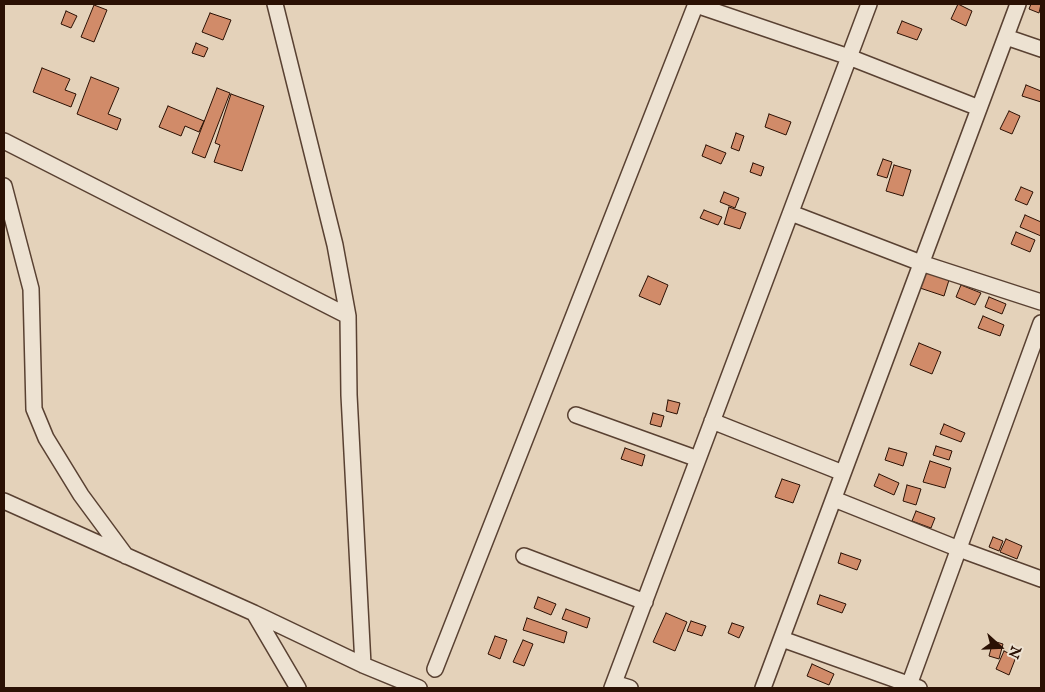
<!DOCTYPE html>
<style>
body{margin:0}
#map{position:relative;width:1045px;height:692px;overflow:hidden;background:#e4d2ba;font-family:"IM FELL English",serif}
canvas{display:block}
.frame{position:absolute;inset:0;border:5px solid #2b1104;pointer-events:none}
.north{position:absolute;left:975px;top:622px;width:50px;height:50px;-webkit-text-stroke:4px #ede2d2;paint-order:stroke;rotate:110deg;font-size:14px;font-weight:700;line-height:20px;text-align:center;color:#2b1104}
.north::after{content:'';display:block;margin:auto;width:18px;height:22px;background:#2b1104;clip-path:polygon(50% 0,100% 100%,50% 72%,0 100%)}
</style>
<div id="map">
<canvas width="1045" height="692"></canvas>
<div class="frame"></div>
<div class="north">N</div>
</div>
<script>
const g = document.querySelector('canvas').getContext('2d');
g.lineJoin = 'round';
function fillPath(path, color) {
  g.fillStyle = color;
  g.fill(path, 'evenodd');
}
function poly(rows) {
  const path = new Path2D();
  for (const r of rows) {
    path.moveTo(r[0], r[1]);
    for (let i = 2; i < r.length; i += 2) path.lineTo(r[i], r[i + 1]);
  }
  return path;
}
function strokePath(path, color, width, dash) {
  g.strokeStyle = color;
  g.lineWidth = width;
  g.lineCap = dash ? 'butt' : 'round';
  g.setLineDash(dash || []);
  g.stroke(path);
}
const building = poly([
 [958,4,972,11,966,26,951,19,958,4],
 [1031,4,1041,4,1039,13,1029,9,1031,4],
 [94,5,107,10,94,42,81,37,94,5],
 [66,11,77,16,71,28,61,24,66,11],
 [210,13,231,20,223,40,202,32,210,13],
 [902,21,922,29,917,40,897,33,902,21],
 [196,43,208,48,204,57,192,53,196,43],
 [42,68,70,79,65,90,76,94,71,107,33,92,42,68],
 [91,77,119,88,108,114,121,119,117,130,77,114,91,77],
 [1026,85,1041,91,1041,102,1022,96,1026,85],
 [217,88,230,93,205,158,192,153,217,88],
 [231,94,264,106,242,171,214,162,220,145,215,143,231,94],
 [168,106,204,121,199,132,185,126,181,136,159,127,168,106],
 [1009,111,1020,116,1012,134,1000,129,1009,111],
 [769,114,791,122,786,135,765,127,769,114],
 [736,133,744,136,739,151,731,148,736,133],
 [706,145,726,153,721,164,702,156,706,145],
 [883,159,892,162,887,178,877,175,883,159],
 [753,163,764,167,761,176,750,172,753,163],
 [894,165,911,170,903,196,886,191,894,165],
 [1021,187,1033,192,1027,205,1015,200,1021,187],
 [724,192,739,198,735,208,720,202,724,192],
 [729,207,746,213,740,229,724,224,729,207],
 [704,210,722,217,718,225,700,218,704,210],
 [1025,215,1041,222,1041,236,1020,227,1025,215],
 [1016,232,1035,240,1030,252,1011,244,1016,232],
 [923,271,949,280,944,296,917,287,923,271],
 [648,276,668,285,660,305,639,296,648,276],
 [961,285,981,293,975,305,956,297,961,285],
 [989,297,1006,304,1002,314,985,307,989,297],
 [983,316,1004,325,1000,336,978,328,983,316],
 [919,343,941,352,932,374,910,365,919,343],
 [668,400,680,403,677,414,666,411,668,400],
 [653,413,664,416,661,427,650,424,653,413],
 [944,424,965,433,961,442,940,434,944,424],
 [936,446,952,451,949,460,933,455,936,446],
 [625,448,645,455,642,466,621,459,625,448],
 [889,448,907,453,903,466,885,460,889,448],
 [930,461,951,468,945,488,923,482,930,461],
 [879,474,899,483,894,495,874,486,879,474],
 [782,479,800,485,793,503,775,497,782,479],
 [907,485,921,489,916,505,903,501,907,485],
 [916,511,935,518,931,528,912,521,916,511],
 [993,537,1003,541,999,551,989,547,993,537],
 [1006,539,1022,546,1017,559,1000,552,1006,539],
 [841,553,861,560,857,570,838,563,841,553],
 [820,595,846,604,842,613,817,604,820,595],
 [538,597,556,604,551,615,534,608,538,597],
 [566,609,590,618,587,628,562,619,566,609],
 [666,613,687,622,675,651,653,642,666,613],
 [527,618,567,632,564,643,523,630,527,618],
 [691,621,706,626,702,636,687,631,691,621],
 [732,623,744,627,739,638,728,633,732,623],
 [495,636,507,640,500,659,488,654,495,636],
 [523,640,533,644,524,666,513,662,523,640],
 [993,641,1003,644,999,659,989,656,993,641],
 [1004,651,1016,657,1009,675,996,669,1004,651],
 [812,664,834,674,829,685,807,676,812,664]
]);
const street = poly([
 [275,4,335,245,348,316,349,395,363,665],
 [696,5,849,57,979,108],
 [1006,37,1041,49],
 [4,141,348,316],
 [4,186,31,289,34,409,46,438,81,495,126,556],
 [791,213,921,263,1041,302],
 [576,415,698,459],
 [712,421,843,473],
 [834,499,959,549,1041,579],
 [4,501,254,613,363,665,419,688],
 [524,556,645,602],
 [254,613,298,688],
 [782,639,919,688],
 [435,669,696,4],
 [614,683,630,688],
 [612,688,869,4],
 [763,688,1018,4],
 [908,688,1041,323]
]);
fillPath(building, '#d18b69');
strokePath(building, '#2b1104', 1);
strokePath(street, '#594132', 18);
strokePath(street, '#ede2d2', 15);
</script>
